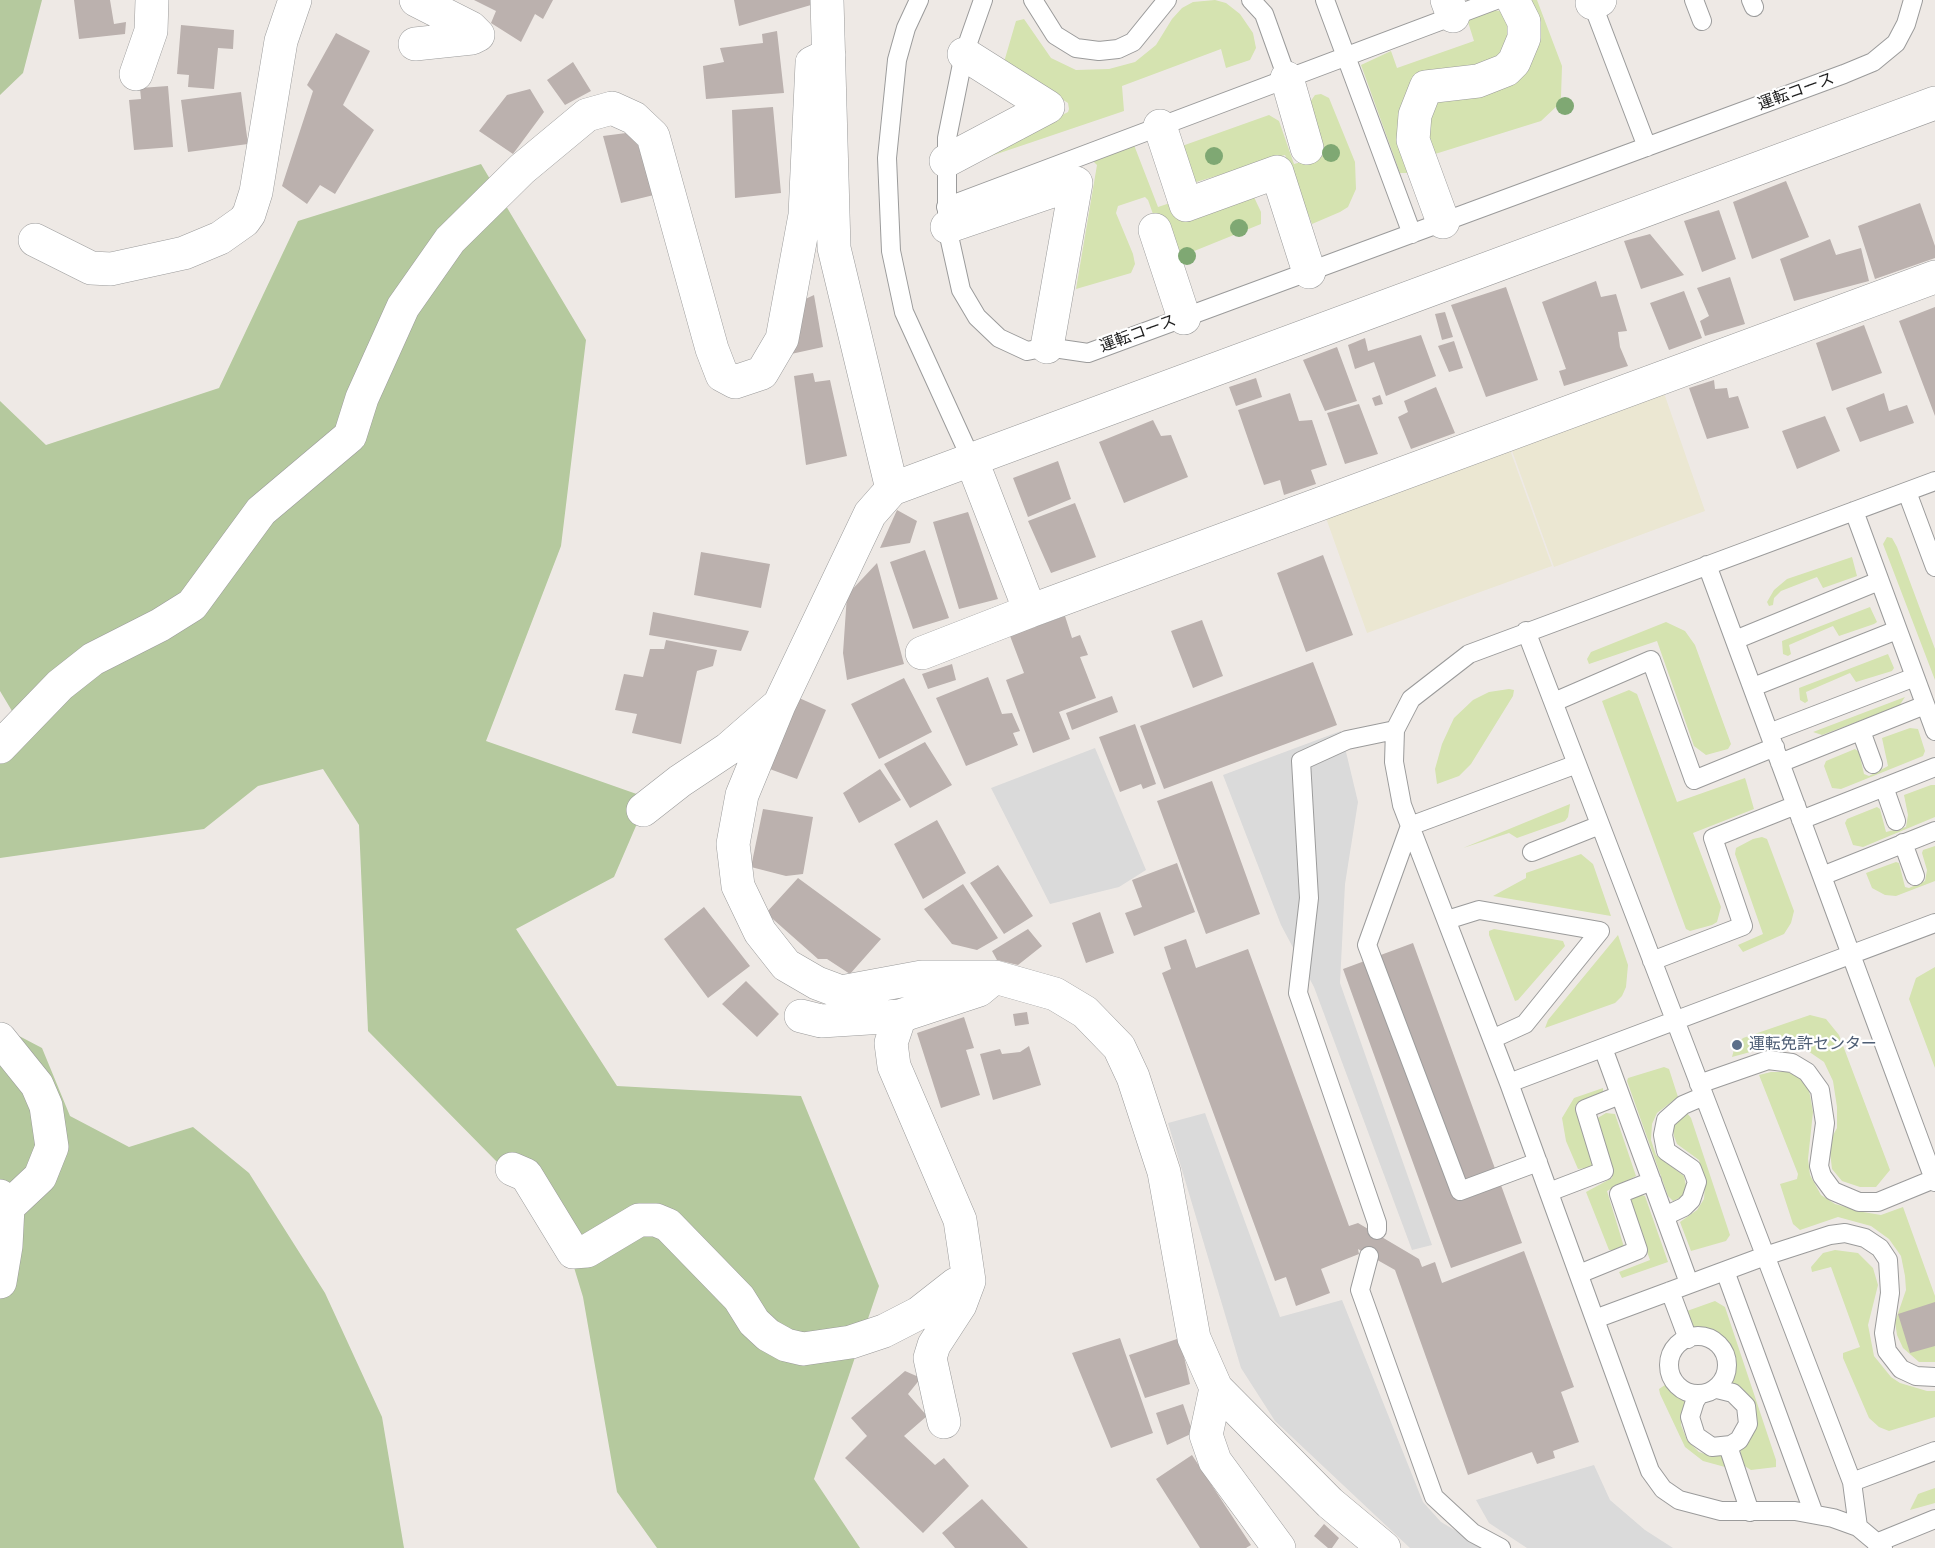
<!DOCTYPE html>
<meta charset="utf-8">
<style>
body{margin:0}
canvas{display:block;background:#eee9e5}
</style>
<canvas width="1935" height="1548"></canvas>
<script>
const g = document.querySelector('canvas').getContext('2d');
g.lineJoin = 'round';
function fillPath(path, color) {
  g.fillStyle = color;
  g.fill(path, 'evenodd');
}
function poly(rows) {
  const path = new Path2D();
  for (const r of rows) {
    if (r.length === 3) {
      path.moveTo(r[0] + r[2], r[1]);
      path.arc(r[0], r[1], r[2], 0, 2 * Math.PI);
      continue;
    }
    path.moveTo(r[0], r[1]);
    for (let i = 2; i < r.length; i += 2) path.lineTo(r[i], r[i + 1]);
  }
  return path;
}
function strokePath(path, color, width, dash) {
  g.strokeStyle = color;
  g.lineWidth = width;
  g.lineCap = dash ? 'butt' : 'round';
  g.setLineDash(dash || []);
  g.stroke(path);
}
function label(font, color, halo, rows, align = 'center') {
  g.font = font + ' "Space Grotesk","Noto Sans JP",sans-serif';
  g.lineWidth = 4.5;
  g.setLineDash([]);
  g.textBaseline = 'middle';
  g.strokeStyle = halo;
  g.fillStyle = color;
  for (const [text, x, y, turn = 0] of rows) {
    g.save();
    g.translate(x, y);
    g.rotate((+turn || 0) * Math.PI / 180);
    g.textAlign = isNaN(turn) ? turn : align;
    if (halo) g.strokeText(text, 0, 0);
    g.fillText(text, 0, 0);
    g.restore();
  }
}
const farmland = poly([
 [1664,393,1705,511,1554,567,1511,448],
 [1510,450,1552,566,1367,633,1326,518]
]);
const grass = poly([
 [1215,0,1226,3,1240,14,1253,33,1256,48,1250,60,1226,68,1221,49,1122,86,1124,111,988,157,986,154,1068,112,1069,109,1068,103,1004,62,1016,21,1024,19,1051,58,1076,70,1109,69,1135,62,1156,45,1172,19,1182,8,1193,2],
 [1532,0,1537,0,1562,66,1561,97,1557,106,1541,121,1435,154,1425,141,1435,101,1538,28],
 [1490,10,1501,11,1508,18,1510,32,1504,59,1429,78,1410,173,1400,173,1361,65,1391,51,1397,68,1474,41,1468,22,1475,15],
 [1321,94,1329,98,1355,162,1356,189,1348,207,1340,212,1312,224,1285,155,1193,183,1182,146,1269,115,1279,121,1294,164,1323,156,1324,153,1313,120,1310,102,1315,95],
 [1134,145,1158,207,1242,179,1246,180,1261,212,1261,224,1172,260,1169,259,1148,200,1145,197,1118,206,1116,213,1133,254,1135,264,1131,273,1076,289,1097,165,1090,158],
 [1887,537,1892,538,1897,547,1935,649,1935,680,1883,544],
 [1852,557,1857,576,1823,588,1817,577,1781,591,1774,598,1773,605,1769,606,1767,602,1774,590,1787,579],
 [1870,607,1877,622,1874,624,1839,636,1833,626,1789,645,1791,654,1788,656,1783,654,1782,641],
 [1666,622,1685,631,1695,645,1731,744,1728,749,1706,755,1694,746,1657,641,1589,664,1587,659,1591,652],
 [1888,654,1894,668,1892,671,1856,682,1850,673,1806,692,1808,701,1805,703,1800,700,1799,688],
 [1509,689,1514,690,1513,696,1471,764,1459,776,1437,784,1435,769,1442,744,1454,718,1473,700,1489,692],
 [1629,690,1637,694,1677,802,1745,778,1746,781,1754,809,1693,833,1721,907,1717,922,1712,925,1690,931,1686,929,1602,701],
 [1905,697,1899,706,1822,735,1813,732],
 [1910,728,1918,729,1925,751,1923,756,1841,789,1832,788,1824,766,1826,761,1855,749,1859,752,1864,774,1869,776,1888,766,1882,738],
 [1931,785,1935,785,1935,817,1863,847,1853,845,1845,823,1847,819,1877,807,1880,809,1886,832,1906,827,1908,815,1904,795],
 [1570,804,1568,817,1565,821,1517,838,1509,833,1463,848],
 [1762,837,1767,839,1794,911,1791,923,1784,934,1743,952,1738,945,1763,934,1735,854,1736,848,1753,839],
 [1935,846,1935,881,1896,896,1885,895,1872,888,1866,873,1896,862,1899,863,1905,887,1909,888,1925,881,1927,870,1922,853,1923,850],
 [1581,854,1593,864,1611,916,1493,896,1526,878,1526,873],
 [1494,929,1563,941,1565,946,1518,1000,1515,1001,1489,935,1489,931],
 [1618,935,1628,965,1626,987,1622,996,1615,1003,1545,1028,1548,1020],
 [1935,967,1935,1068,1909,999,1916,978],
 [1810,1015,1826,1019,1839,1035,1890,1170,1876,1187,1860,1187,1842,1181,1832,1169,1830,1152,1832,1137,1837,1128,1837,1107,1833,1081,1824,1062,1808,1051,1790,1046,1761,1049,1732,1057,1735,1046,1743,1038],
 [1664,1067,1669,1069,1678,1097,1657,1113,1652,1124,1651,1140,1656,1155,1684,1176,1686,1186,1684,1196,1673,1201,1668,1196,1627,1081,1628,1078],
 [1771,1072,1788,1072,1801,1079,1809,1090,1813,1112,1808,1159,1810,1175,1821,1195,1835,1204,1863,1212,1881,1215,1903,1207,1935,1296,1935,1362,1919,1362,1903,1348,1897,1335,1895,1322,1906,1290,1905,1276,1901,1256,1889,1239,1871,1226,1838,1217,1800,1230,1793,1224,1780,1184,1797,1179,1798,1174,1759,1075],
 [1603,1088,1603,1094,1575,1106,1594,1167,1578,1169,1566,1141,1562,1118,1574,1098],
 [1606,1113,1615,1114,1636,1176,1607,1191,1624,1247,1616,1250,1609,1250,1586,1192,1612,1178,1613,1172,1596,1119],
 [1687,1113,1691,1118,1730,1235,1726,1241,1691,1251,1680,1222,1697,1210,1704,1199,1705,1185,1699,1160,1677,1144,1674,1136,1673,1127],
 [1642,1195,1645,1196,1668,1262,1622,1278,1619,1272,1650,1260,1630,1204,1630,1200],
 [1835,1250,1858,1253,1873,1268,1878,1285,1868,1325,1874,1356,1891,1377,1900,1383,1927,1391,1935,1391,1935,1417,1889,1431,1879,1427,1869,1418,1843,1358,1843,1353,1860,1347,1831,1267,1812,1272,1811,1267,1823,1253],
 [1715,1301,1725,1307,1776,1460,1776,1467,1751,1470,1743,1465,1740,1450,1756,1427,1753,1403,1743,1389,1731,1385,1736,1366,1734,1354,1727,1342,1711,1331,1692,1330,1687,1311],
 [1665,1385,1685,1400,1681,1425,1687,1440,1699,1452,1711,1456,1724,1454,1725,1467,1703,1461,1685,1447,1660,1394,1659,1389],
 [1935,1488,1935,1503,1910,1510,1918,1494]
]);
const forest = poly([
 [0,0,42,0,23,73,0,95],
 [481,164,586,340,561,546,486,741,648,798,614,877,516,929,617,1086,801,1096,879,1286,814,1479,860,1548,657,1548,617,1492,583,1297,562,1228,368,1031,359,825,323,769,258,786,204,829,0,858,0,732,12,711,0,691,0,401,46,445,219,388,298,221],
 [0,1026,42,1048,70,1116,129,1147,193,1127,249,1173,325,1293,382,1417,404,1548,0,1548]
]);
const parking = poly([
 [1341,731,1358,802,1345,884,1340,983,1432,1245,1412,1250,1314,987,1281,925,1223,775],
 [1095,748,1146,870,1119,887,1050,904,991,788],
 [1205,1113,1280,1317,1342,1300,1423,1502,1441,1522,1485,1548,1410,1548,1275,1421,1241,1368,1168,1123],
 [1594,1465,1610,1500,1645,1530,1673,1548,1527,1548,1489,1523,1476,1500]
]);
const building = poly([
 [74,0,110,0,114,24,126,22,125,34,79,39],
 [474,0,553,0,543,19,535,14,521,42,491,23,496,11],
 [734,0,810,0,811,5,739,26],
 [181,25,234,30,233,49,218,48,214,89,188,87,189,75,177,74],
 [777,31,784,93,706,99,703,66,724,62,720,48,763,43,762,34],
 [336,33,370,51,343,105,374,130,335,194,320,185,307,204,282,186,313,91,307,85],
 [573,62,591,91,565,105,547,80],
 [168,86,173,147,134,150,129,100,141,99,140,88],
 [530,89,544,112,513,154,479,131,507,95],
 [241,92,248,144,188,152,181,100],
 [773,107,781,193,735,198,732,110],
 [626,133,638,145,654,195,621,203,603,136],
 [1786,181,1809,237,1752,259,1733,202],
 [1920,203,1935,246,1935,258,1875,279,1858,226],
 [1719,210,1736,259,1702,272,1684,221],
 [1650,234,1684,275,1641,289,1624,241],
 [1830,239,1836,255,1861,248,1869,281,1794,301,1780,259],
 [1730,277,1745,324,1705,336,1700,321,1709,316,1697,288],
 [1596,281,1601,297,1616,294,1627,331,1618,332,1620,347,1628,366,1564,386,1559,371,1566,369,1542,302],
 [1506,287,1538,380,1486,397,1451,305],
 [1684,291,1702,338,1669,350,1650,303],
 [814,295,823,347,791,354,801,301],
 [1935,307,1935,416,1899,321],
 [1445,312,1453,337,1442,340,1435,314],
 [1864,325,1882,373,1832,391,1816,343],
 [1421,335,1436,376,1386,396,1374,362,1355,369,1348,345,1365,338,1368,351],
 [1454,341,1463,368,1449,372,1438,346],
 [1337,347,1357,401,1325,411,1303,360],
 [813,373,815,382,830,380,847,456,806,465,794,376],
 [1256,378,1262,397,1236,406,1229,387],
 [1714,380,1715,389,1727,388,1729,398,1738,396,1749,428,1707,439,1689,388],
 [1436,387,1455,433,1411,449,1398,417,1408,412,1404,401],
 [1290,393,1299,421,1312,420,1327,465,1311,470,1316,484,1284,495,1280,480,1264,485,1238,410],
 [1884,393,1889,411,1907,405,1914,423,1860,442,1846,408],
 [1380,395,1383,404,1375,406,1372,398],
 [1359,404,1378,454,1345,464,1327,413],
 [1825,416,1840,451,1797,469,1782,431],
 [1153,420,1161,436,1171,435,1188,477,1124,503,1099,442],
 [1058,461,1071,499,1028,517,1013,478],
 [1075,503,1096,557,1051,573,1028,521],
 [897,510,917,521,910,543,880,548],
 [968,512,998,599,959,609,933,522],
 [925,550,949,618,913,629,890,562],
 [701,552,770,564,761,608,694,595],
 [1323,555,1353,635,1306,652,1277,573],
 [877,563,904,664,847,680,843,653,847,595],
 [653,612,749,631,741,651,649,635],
 [1065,616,1072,638,1080,635,1088,655,1080,657,1096,698,1059,712,1070,739,1033,753,1006,680,1024,673,1010,636],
 [1202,620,1223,676,1193,688,1171,631],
 [666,640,717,650,713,666,697,671,681,744,632,733,637,714,615,710,624,674,643,677,650,649,664,649],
 [1313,662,1337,725,1164,789,1140,726],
 [952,664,956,680,928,689,922,674],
 [988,677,1002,714,1012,713,1020,731,1013,733,1018,745,966,766,936,698],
 [904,678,932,732,879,759,851,704],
 [1112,696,1118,712,1072,730,1066,713],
 [797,697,826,710,797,779,767,768],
 [1135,724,1156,784,1143,789,1141,784,1120,792,1099,737],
 [925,742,952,785,910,808,884,764],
 [880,769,901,800,859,823,843,793],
 [1212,781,1260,914,1206,934,1157,801],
 [763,809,813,817,803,874,786,876,751,867],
 [937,820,966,873,923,899,894,844],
 [1177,863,1195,912,1134,936,1125,913,1142,907,1132,880],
 [998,865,1033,916,1004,934,970,883],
 [798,878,881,939,850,974,827,959,818,959,766,913],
 [963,884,998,938,977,950,952,944,924,909],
 [704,907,750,966,708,998,664,939],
 [1100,912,1114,953,1086,963,1072,923],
 [1028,929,1042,946,1018,965,997,960,992,951],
 [1186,939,1196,968,1248,949,1349,1226,1358,1223,1419,1259,1422,1267,1435,1262,1442,1283,1524,1251,1574,1387,1561,1392,1579,1442,1553,1451,1555,1458,1537,1464,1532,1452,1468,1475,1395,1270,1358,1249,1359,1254,1321,1269,1330,1293,1296,1306,1286,1277,1275,1281,1162,973,1171,969,1164,947],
 [1413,943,1522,1243,1451,1268,1343,969],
 [746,981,779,1014,757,1037,722,1004],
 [1027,1012,1029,1024,1015,1026,1013,1014],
 [964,1017,974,1048,966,1050,980,1095,941,1108,917,1033],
 [1029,1046,1041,1085,993,1100,980,1054,1000,1049,1002,1054,1020,1052],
 [1935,1302,1935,1346,1910,1353,1898,1314],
 [1120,1338,1153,1433,1111,1448,1072,1353],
 [1180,1338,1190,1384,1145,1398,1129,1355],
 [905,1371,921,1378,908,1394,927,1416,904,1436,935,1465,944,1458,969,1486,923,1533,845,1458,867,1436,851,1418],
 [1183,1404,1193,1433,1167,1445,1156,1413],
 [1192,1455,1251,1545,1246,1548,1200,1548,1156,1479],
 [982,1499,1028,1548,955,1548,942,1533],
 [1324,1524,1339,1538,1332,1548,1328,1548,1314,1536]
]);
const lane = poly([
 [919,0,906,28,897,60,887,158,891,251,904,312,972,461],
 [983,0,964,54,947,138,947,227,961,290,977,317,999,338,1027,351,1047,347,1088,353,1844,74,1873,62,1896,43,1906,24,1913,0],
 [1033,0,1055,35,1076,48,1099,51,1118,49,1133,42,1167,0],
 [1251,0,1264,14,1287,78],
 [1325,0,1412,234],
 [1591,0,1647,147],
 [1694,0,1702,21],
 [1751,0,1754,7],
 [946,207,1496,0],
 [1907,492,1935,567],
 [1854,511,1935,731],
 [1707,565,1935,1182],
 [1526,631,1852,1482,1858,1527],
 [1735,640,1879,581],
 [1753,687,1897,630],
 [1554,702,1651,660,1694,780,1775,747],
 [1861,731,1873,764],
 [1769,733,1915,677],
 [1780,763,1925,705],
 [1884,787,1896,821],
 [1801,820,1935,767],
 [1903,843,1915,876],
 [1532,852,1600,825],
 [1822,876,1935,831],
 [1447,920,1479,910,1600,931,1525,1024,1492,1039],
 [1652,961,1743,926,1713,838,1796,805],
 [1603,1048,1689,1283],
 [1509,1083,1935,923],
 [1699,1084,1768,1060,1792,1063,1807,1072,1820,1090,1825,1123,1819,1166,1822,1176,1833,1191,1859,1202,1878,1202,1934,1179],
 [1538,1162,1460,1191,1367,945,1410,826,1577,764],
 [1549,1192,1604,1171,1585,1109,1620,1095],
 [1665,1216,1684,1207,1691,1200,1697,1182,1692,1169,1666,1151,1663,1135,1666,1120,1683,1105,1704,1096],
 [1377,1230,1377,1223,1298,993,1309,898,1301,761,1347,740,1395,730],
 [1369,1256,1360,1290,1434,1497,1473,1533,1501,1548],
 [1725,1271,1814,1514],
 [1579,1274,1638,1250,1619,1194,1652,1181],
 [1670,1291,1688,1339],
 [1595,1319,1765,1256,1830,1235,1845,1233,1865,1238,1880,1248,1888,1260,1890,1293,1884,1333,1887,1351,1901,1369,1916,1376,1935,1377],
 [1698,1365,29],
 [1700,1394,1695,1401,1690,1417,1696,1436,1712,1447,1731,1445,1739,1440,1748,1424,1746,1406,1733,1393,1717,1389],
 [1728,1446,1750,1512],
 [1852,1482,1935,1451],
 [1876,1543,1935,1519],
 [1883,1548,1858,1527,1833,1518,1795,1511,1721,1511,1679,1500,1663,1489,1650,1471,1509,1083,1402,805,1394,762,1395,730,1411,699,1469,654,1935,481]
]);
const street = poly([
 [827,0,834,248,892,489],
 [1447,0,1453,16],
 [1592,3,1600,0],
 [415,44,472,38,478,35,471,28,416,0],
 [136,74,151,31,152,0],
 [1287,78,1307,148],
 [1160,126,1186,205,1277,172,1309,272],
 [946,161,1048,107,964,54],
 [1443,222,1413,140,1415,115,1426,87,1478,81,1506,70,1514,62,1524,38,1524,22,1513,0],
 [947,227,1076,183,1047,347],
 [1155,230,1184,318],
 [35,240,91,268,111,269,184,253,220,238,244,221,249,214,256,192,281,41,295,0],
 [972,461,1030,611,1935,277],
 [922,653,1030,611],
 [0,747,60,685,93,659,160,625,192,605,261,511,350,436,362,398,403,307,450,240,522,169,587,115,612,108,634,118,653,136,712,349,722,375,735,382,762,373,782,339,805,215,812,63,829,55],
 [643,810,680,781,728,749,775,708],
 [801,1016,821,1021,900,1016],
 [0,1039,37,1085,46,1106,52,1147,40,1177,8,1207,0,1196],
 [512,1169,526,1175,573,1252,587,1251,639,1220,656,1220,668,1225,739,1298,754,1322,768,1335,786,1345,803,1349,851,1342,884,1331,919,1313,956,1284,969,1281],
 [0,1282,6,1246,8,1207],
 [1216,1388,1206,1435,1215,1461,1279,1548],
 [944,1422,930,1358,934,1345,960,1305,969,1281,960,1220,894,1066,891,1043,900,1016,979,990,991,980],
 [1384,1548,1330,1503,1216,1388,1194,1338,1164,1172,1133,1077,1119,1047,1085,1012,1055,994,995,977,922,977,841,992,817,983,786,965,760,932,738,886,733,844,742,795,779,705,870,514,892,489,1935,103]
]);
const trees = [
 [1565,106],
 [1331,153],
 [1214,156],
 [1239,228],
 [1187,256]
];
const markers = [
 [1737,1045,6,"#5c6f8a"]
];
const streetNames = [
 ["運転コース",1796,92,-20],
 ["運転コース",1138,334,-20]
];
const serviceNames = [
 ["運転免許センター",1749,1045]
];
fillPath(farmland, '#ebe7d2');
fillPath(grass, '#d5e3b0');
fillPath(forest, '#b5c99e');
fillPath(parking, '#dadada');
fillPath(building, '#bbb1ae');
strokePath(lane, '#9b9b9b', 20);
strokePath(street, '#9b9b9b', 34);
strokePath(lane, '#fff', 18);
strokePath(street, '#fff', 33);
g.fillStyle = '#7fa873';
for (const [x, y] of trees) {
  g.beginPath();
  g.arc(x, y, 9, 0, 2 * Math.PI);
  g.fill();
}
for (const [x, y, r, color] of markers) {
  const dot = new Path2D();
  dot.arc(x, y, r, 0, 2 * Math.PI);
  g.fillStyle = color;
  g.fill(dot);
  strokePath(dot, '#fff', 2);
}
label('16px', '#1e1e1e', '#fff', streetNames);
label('16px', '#4e5e75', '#fff', serviceNames, 'left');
</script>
